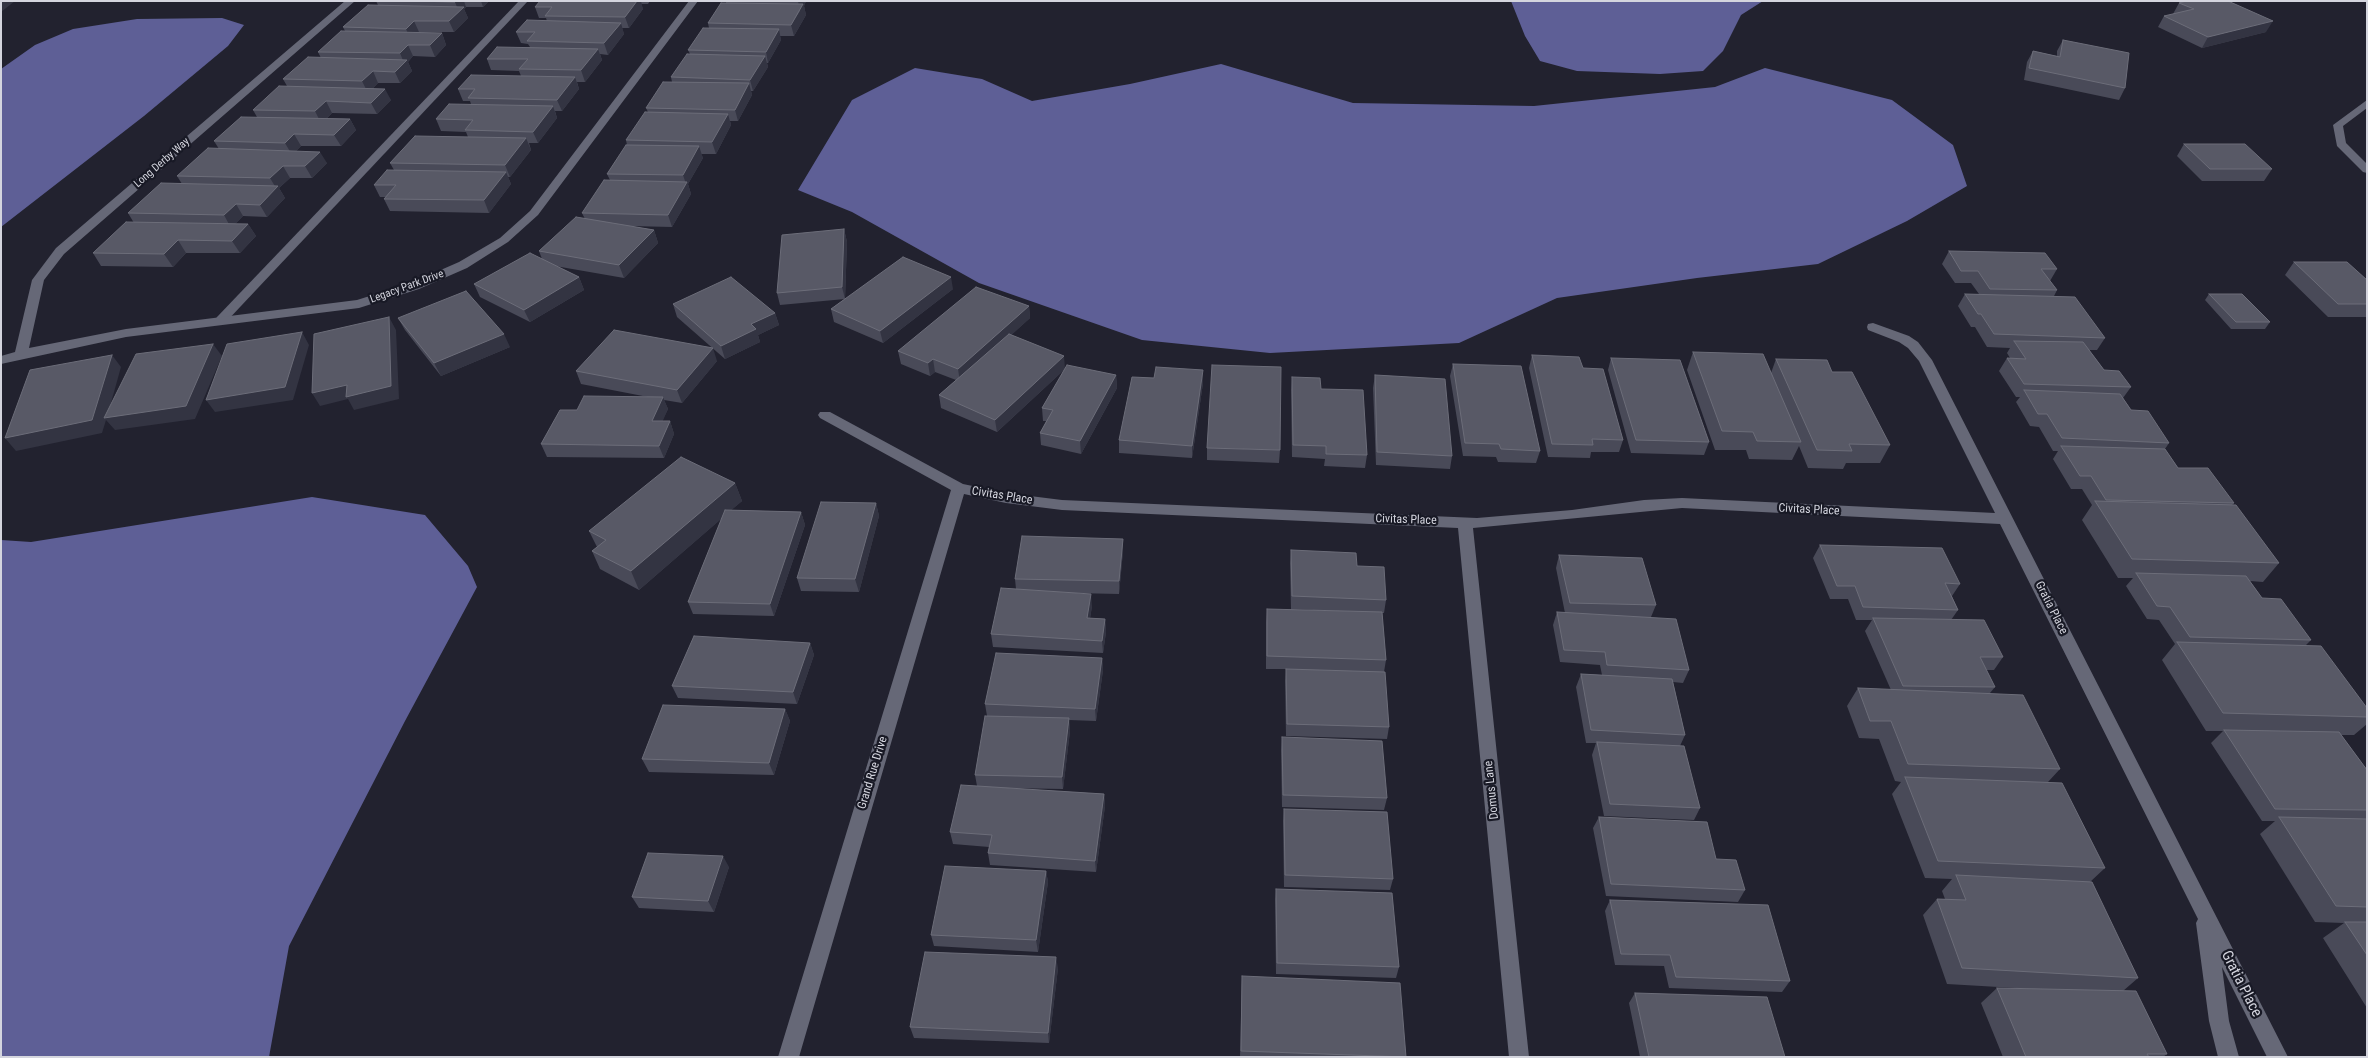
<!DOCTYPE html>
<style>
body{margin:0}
#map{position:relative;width:2368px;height:1058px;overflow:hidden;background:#22222f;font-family:"Roboto Condensed",sans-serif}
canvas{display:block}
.frame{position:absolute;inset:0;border:2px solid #d4d5de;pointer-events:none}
</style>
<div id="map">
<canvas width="2368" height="1058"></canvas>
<div class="frame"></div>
</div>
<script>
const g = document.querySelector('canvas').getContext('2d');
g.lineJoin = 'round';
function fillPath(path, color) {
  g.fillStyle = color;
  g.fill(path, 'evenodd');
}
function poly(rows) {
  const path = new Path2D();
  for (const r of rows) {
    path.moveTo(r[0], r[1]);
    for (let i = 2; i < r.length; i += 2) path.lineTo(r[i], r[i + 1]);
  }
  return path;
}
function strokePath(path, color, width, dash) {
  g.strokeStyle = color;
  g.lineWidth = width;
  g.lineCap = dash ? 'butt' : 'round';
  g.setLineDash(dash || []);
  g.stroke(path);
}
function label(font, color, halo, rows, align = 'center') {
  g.font = font + ' "Roboto Condensed",sans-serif';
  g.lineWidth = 4.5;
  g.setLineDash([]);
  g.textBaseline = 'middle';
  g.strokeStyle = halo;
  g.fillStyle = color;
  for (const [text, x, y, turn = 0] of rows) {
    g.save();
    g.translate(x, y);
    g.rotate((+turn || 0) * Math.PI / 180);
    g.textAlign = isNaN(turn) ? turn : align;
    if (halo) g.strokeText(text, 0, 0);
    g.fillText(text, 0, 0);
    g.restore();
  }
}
const water = poly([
 [1511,1,1763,1,1741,15,1723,51,1703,71,1660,74,1577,71,1540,61,1525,36],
 [222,18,244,25,228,46,144,116,1,227,1,69,35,45,73,29,137,19],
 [1221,64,1353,103,1534,106,1715,87,1765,68,1892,100,1953,145,1967,186,1907,221,1818,264,1697,278,1557,298,1459,343,1270,353,1142,340,979,283,852,212,798,190,852,100,915,68,982,79,1032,101,1130,84],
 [312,497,425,515,468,566,477,587,405,721,289,946,269,1057,1,1057,1,540,31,542]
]);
const service = poly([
 [519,1,528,1,225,323,217,323,215,320,217,317,519,1]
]);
const minor = poly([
 [345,1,355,1,64,254,44,280,29,348,126,329,357,300,411,283,459,262,500,238,530,211,689,1,698,1,538,215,508,242,467,268,419,289,359,308,126,337,1,364,1,356,15,352,32,280,56,248,345,1],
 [2367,100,2367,108,2343,126,2346,143,2367,164,2367,173,2363,172,2337,146,2333,125,2367,100],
 [1873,323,1909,336,1918,342,1932,360,2288,1057,2267,1057,2222,967,2229,1021,2239,1057,2218,1057,2209,1021,2196,923,2198,919,2000,524,1682,508,1473,528,1529,1057,1509,1057,1458,528,1062,510,1006,503,964,494,799,1057,778,1057,951,490,820,418,818,415,820,412,830,412,963,484,1006,493,1062,500,1477,518,1572,510,1644,500,1682,498,1995,513,1919,361,1908,348,1899,342,1868,330,1867,327,1868,324,1873,323]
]);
const wall = poly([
 [376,1,489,1,483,7,466,7,464,9,468,18,454,32,419,32,418,33,442,33,446,45,435,57,413,56,408,62,412,71,400,83,378,83,373,88,391,100,377,114,332,113,327,118,350,119,356,130,341,146,301,146,296,151,327,163,312,178,290,178,279,188,285,198,267,217,243,216,235,224,248,224,256,236,240,253,186,253,173,267,101,266,93,253,134,223,128,213,182,184,177,176,219,149,214,141,257,117,253,110,287,86,283,79,321,58,318,52,345,31,343,27,378,5],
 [540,1,650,1,648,4,641,4,643,9,629,28,622,28,624,34,608,55,600,54,602,60,585,82,577,82,579,89,562,111,555,111,557,118,538,143,529,143,531,150,510,177,508,177,511,184,489,213,390,211,384,199,386,197,380,197,374,185,394,170,390,163,468,137,466,132,441,131,436,119,471,104,470,101,463,101,458,89,521,76,519,71,491,70,487,59,530,47,528,44,521,43,516,32,547,21,546,18,539,18,535,7],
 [726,1,806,1,804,6,806,15,794,36,780,36,781,40,768,63,767,63,768,67,753,91,751,91,752,95,738,121,730,121,731,125,716,154,701,154,703,158,688,184,691,194,672,227,629,226,654,230,658,243,624,278,555,266,579,277,584,290,530,322,480,297,474,284,542,259,539,251,585,219,582,213,610,180,607,174,627,145,626,140,648,112,646,108,672,82,671,77,690,54,688,50,709,28,708,23,726,3],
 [2179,3,2266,32,2202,48,2158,27,2164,16,2173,14],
 [2063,40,2125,88,2119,100,2024,80,2027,62,2033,51,2057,56,2057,51],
 [2184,144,2272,169,2264,181,2202,181,2177,156],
 [844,229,847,242,845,299,953,289,883,343,834,322,831,309,845,299,780,305,777,293],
 [1949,251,2057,269,2050,281,2057,290,2054,296,2105,338,2097,350,2089,350,2104,370,2131,387,2123,398,2131,410,2169,443,2165,449,2178,468,2234,503,2232,505,2279,563,2263,582,2250,581,2262,598,2311,640,2306,645,2367,708,2367,724,2354,735,2341,735,2367,770,2367,1008,2323,938,2344,923,2315,922,2260,834,2275,821,2262,821,2211,743,2223,731,2206,731,2162,660,2175,644,2159,620,2147,619,2126,586,2133,578,2118,578,2082,520,2092,505,2082,489,2071,489,2053,459,2058,451,2053,451,2039,427,2030,426,2016,402,2020,397,2016,397,1999,371,2007,358,2010,358,2007,353,2010,348,1987,347,1975,327,1971,327,1958,306,1965,294,1979,294,1971,283,1955,283,1942,264],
 [2294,262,2367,280,2367,317,2328,317,2285,275],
 [2209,294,2270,322,2265,329,2231,329,2205,300],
 [673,304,775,313,779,325,758,335,760,342,725,359,677,317],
 [1029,306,1030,318,1011,335,1065,369,1116,375,1117,388,1081,454,1041,445,1040,433,1046,421,1043,421,1042,408,1065,369,997,432,941,408,939,395,956,380,935,372,930,376,901,364,898,351],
 [398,318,510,347,441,376,405,330],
 [1693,352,1771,373,1776,359,1832,372,1890,445,1880,463,1846,463,1843,469,1808,468,1799,446,1792,460,1749,459,1746,450,1715,450,1687,370],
 [1532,355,1583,368,1623,440,1619,452,1591,452,1590,458,1548,457,1529,368],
 [1611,358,1709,442,1704,455,1631,453,1608,370],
 [717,361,682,403,664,400,668,409,662,421,670,421,674,434,664,458,547,457,541,444,577,410,648,397,581,384,576,371],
 [1453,364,1540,451,1536,463,1498,462,1496,457,1463,456,1450,376],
 [1375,375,1452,456,1450,469,1376,465,1373,388],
 [1292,377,1321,389,1367,455,1365,468,1324,466,1325,459,1292,457,1291,390],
 [1203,383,1192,458,1119,453,1119,440],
 [1207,448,1280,450,1279,463,1207,460],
 [735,483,742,501,731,510,801,512,805,525,774,616,693,614,688,602,722,518,639,590,600,569,592,551,597,547,589,531],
 [876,503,879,516,859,592,801,591,797,578],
 [1123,539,1123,551,1119,594,1074,593,1092,606,1090,618,1105,619,1106,632,1103,653,993,647,991,634,1016,589,1015,579],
 [1820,545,1960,584,1952,596,1958,610,1951,620,2003,657,1994,670,1986,670,1995,687,1990,693,2060,769,2048,782,2105,868,2090,882,2138,978,2123,991,2167,1054,2163,1057,2003,1057,1981,1003,1997,988,2033,989,1947,984,1923,915,1937,899,1945,899,1942,891,1952,879,1925,878,1892,794,1901,782,1895,781,1879,739,1859,738,1847,706,1858,688,1891,690,1865,631,1872,620,1856,620,1848,599,1830,599,1813,558],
 [1291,550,1357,566,1386,600,1384,613,1382,613,1386,660,1384,672,1389,727,1387,739,1286,736,1285,681,1286,669,1266,669,1266,622,1267,609,1360,612,1291,609,1290,563],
 [1559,555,1656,605,1651,617,1689,670,1683,683,1673,682,1685,735,1680,746,1700,808,1694,820,1604,816,1592,755,1596,743,1586,743,1576,687,1581,674,1602,675,1600,665,1560,662,1553,625,1557,612,1565,613,1556,568],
 [810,643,814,655,797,704,678,698,672,686],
 [1102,658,1103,670,1096,721,1069,720,1070,731,1063,789,1002,788,1104,794,1105,806,1096,872,990,865,988,853,989,847,953,844,950,832,977,786,975,775,987,716,985,704],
 [785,709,790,721,774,775,649,772,642,759],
 [1282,737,1387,798,1384,810,1282,807,1281,750],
 [1284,809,1393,879,1390,890,1284,887,1283,821],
 [1599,817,1716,859,1745,890,1738,902,1606,896,1593,828],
 [729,867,714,912,639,908,632,897],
 [1046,871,1048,882,1038,952,934,946,931,935],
 [1276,889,1399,967,1396,978,1276,974,1275,900],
 [1610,900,1790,981,1782,992,1669,988,1664,966,1615,965,1605,911],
 [1058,968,1049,1043,914,1038,910,1027],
 [1242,976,1406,1057,1240,1057],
 [1635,993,1785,1057,1640,1057,1629,1003]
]);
const shadedWall = poly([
 [1,1,15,1,1,12],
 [456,1,464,1,466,7,464,9,468,18,454,32,449,21,459,12,455,2],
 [481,1,489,1,483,7],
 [637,1,641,1,643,9,629,28,625,17],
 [798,1,806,1,804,6,806,15,794,36,791,25,800,11],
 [414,21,419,32,411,40,406,29],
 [2273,21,2266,32,2202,48,2208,37],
 [621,23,624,34,608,55,604,43],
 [779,29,781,40,768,63,766,52],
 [442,33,446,45,435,57,430,45],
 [408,45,413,56,408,62,412,71,400,83,395,72,404,63,400,53],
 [598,49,602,60,585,82,581,70],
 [765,56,768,67,753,91,750,80],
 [373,71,378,83,368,93,362,81],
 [575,77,579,89,562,111,557,100],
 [749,83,752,95,738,121,735,110],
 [385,89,391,100,377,114,371,103],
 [326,101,332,113,321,123,315,111],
 [553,106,557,118,538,143,533,132],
 [728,114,731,125,716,154,712,142],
 [350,119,356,130,341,146,334,135],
 [294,134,301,146,292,155,285,143],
 [526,138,531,150,510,177,505,165],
 [699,146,703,158,688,184,691,194,672,227,668,215,686,184,683,175],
 [320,152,327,163,312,178,305,166],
 [283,166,290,178,279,188,285,198,267,217,260,205,276,188,270,178],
 [506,172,511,184,489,213,484,200],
 [236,204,243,216,231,228,224,215],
 [248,224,256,236,240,253,232,241],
 [844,229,847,242,845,299,842,287],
 [654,230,658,243,624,278,619,265],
 [178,240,186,253,173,267,164,254],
 [579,277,584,290,530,322,524,310],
 [951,277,953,289,883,343,880,331],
 [1029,306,1030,318,960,382,958,369],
 [775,313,779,325,758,335,760,342,725,359,721,346,751,324],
 [389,317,396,330,399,399,354,410,348,399,320,406,312,393],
 [302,332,309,345,293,400,215,412,206,400],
 [504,334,510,347,441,376,434,363],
 [213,344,222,356,195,419,115,430,106,420,102,433,16,451,5,438,112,355,121,367,107,417],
 [713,348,717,361,682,403,677,390],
 [1064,356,1065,369,997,432,995,420],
 [933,359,935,372,930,376,928,363],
 [1203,370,1203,383,1192,458,1192,446],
 [1116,375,1117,388,1081,454,1080,441],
 [663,397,668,409,657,434,652,421],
 [670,421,674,434,664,458,659,446],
 [735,483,742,501,639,590,631,571],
 [876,503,879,516,859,592,855,579],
 [801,512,805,525,774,616,770,604],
 [1123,539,1123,551,1119,594,1119,581],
 [1091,594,1092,606,1088,631,1087,618],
 [1105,619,1106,632,1103,653,1102,641],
 [810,643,814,655,797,704,793,692],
 [1102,658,1103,670,1096,721,1095,709],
 [785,709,790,721,774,775,769,763],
 [1069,718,1070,731,1063,789,1062,777],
 [1104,794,1105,806,1096,872,1095,861],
 [723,856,729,867,714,912,708,901],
 [1046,871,1048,882,1038,952,1036,940],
 [1056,957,1058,968,1049,1043,1048,1033]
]);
const building = poly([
 [412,1,456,1,455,2,412,1],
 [540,1,637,1,625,17,545,16,552,7,535,7,540,1],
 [2186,1,2228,1,2273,21,2208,37,2164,16,2194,9,2179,3,2186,1],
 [721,3,803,4,791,25,708,23,721,3],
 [368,5,464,7,449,21,414,21,406,29,343,27,368,5],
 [527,20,621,23,604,43,527,41,535,32,516,32,527,20],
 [703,28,779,29,766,52,688,50,703,28],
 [341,31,442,33,430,45,408,45,400,53,318,52,341,31],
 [2063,40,2129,53,2125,88,2029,68,2033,51,2060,57,2063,40],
 [497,47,598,49,581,70,519,69,528,59,487,59,497,47],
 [687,54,765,56,750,80,671,77,687,54],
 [308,57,407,60,395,72,373,71,362,81,283,79,308,57],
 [471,75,575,77,557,100,468,98,475,89,458,89,471,75],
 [663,82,749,83,735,110,646,108,663,82],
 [279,86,385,89,371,103,326,101,315,111,253,110,279,86],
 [449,104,553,106,533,132,465,130,473,120,436,119,449,104],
 [645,112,728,114,712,142,626,140,645,112],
 [241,117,350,119,334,135,294,134,285,143,214,141,241,117],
 [415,136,526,138,505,165,390,163,415,136],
 [2184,144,2245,144,2272,169,2210,169,2184,144],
 [626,145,699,146,683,175,607,174,626,145],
 [208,148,320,152,305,166,283,166,270,178,177,176,208,148],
 [387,170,506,172,484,200,384,199,396,185,374,185,387,170],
 [604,180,687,182,668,215,582,213,604,180],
 [161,183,278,186,260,205,236,204,224,215,128,213,161,183],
 [576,217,654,230,619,265,539,251,576,217],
 [126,222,248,224,232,241,178,240,164,254,93,253,126,222],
 [844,229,842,287,777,293,782,235,844,229],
 [1949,251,2045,253,2057,269,2041,269,2057,290,1990,289,1978,271,1961,271,1949,251],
 [530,253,579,277,524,310,474,284,530,253],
 [903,257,951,277,880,331,831,309,903,257],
 [2294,262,2347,262,2367,280,2367,304,2338,304,2294,262],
 [731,277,775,313,751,324,756,329,721,346,673,304,731,277],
 [976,287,1029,306,958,369,933,359,928,363,898,351,976,287],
 [466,291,504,334,434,363,398,318,466,291],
 [1965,294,2075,297,2105,338,1994,334,1981,314,1978,314,1965,294],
 [2209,294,2242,294,2270,322,2236,322,2209,294],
 [389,317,391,386,346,397,347,385,312,393,314,334,389,317],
 [614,330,713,348,677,390,576,371,614,330],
 [302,332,285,387,206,400,227,344,302,332],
 [1009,334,1064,356,995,420,939,395,1009,334],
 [2014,341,2083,342,2104,370,2119,371,2131,387,2024,384,2007,358,2026,359,2014,341],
 [213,344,186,406,104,418,136,354,213,344],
 [1693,352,1763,354,1801,442,1757,441,1753,432,1722,431,1693,352],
 [112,355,92,420,5,438,30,370,112,355],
 [1532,355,1579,357,1583,368,1603,369,1623,440,1592,439,1593,445,1552,444,1532,355],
 [1611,358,1680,360,1709,442,1636,440,1611,358],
 [1776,359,1827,360,1832,372,1852,372,1890,445,1849,444,1852,451,1817,450,1776,359],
 [1453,364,1521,366,1540,451,1501,449,1499,444,1465,443,1453,364],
 [1067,365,1116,375,1080,441,1040,433,1053,410,1042,408,1067,365],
 [1212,365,1281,367,1280,450,1207,448,1212,365],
 [1156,367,1203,370,1192,446,1119,440,1132,377,1154,378,1156,367],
 [1375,375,1445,379,1452,456,1377,452,1375,375],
 [1292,377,1320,378,1321,389,1363,390,1367,455,1326,454,1326,446,1293,445,1292,377],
 [2024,390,2120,394,2131,410,2148,411,2169,443,2062,438,2047,414,2038,414,2024,390],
 [584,396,663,397,652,421,670,421,659,446,541,444,560,410,577,410,584,396],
 [2061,446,2165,449,2178,468,2208,468,2234,503,2106,500,2091,476,2080,476,2061,446],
 [681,457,735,483,631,571,592,551,606,540,589,531,681,457],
 [2095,501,2236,505,2279,563,2132,559,2095,501],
 [821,502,876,503,855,579,797,578,821,502],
 [725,510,801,512,770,604,688,602,725,510],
 [1022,536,1123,539,1119,581,1015,579,1022,536],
 [1820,545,1942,548,1960,584,1945,583,1958,610,1863,607,1855,586,1837,586,1820,545],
 [1291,550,1356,553,1357,566,1384,567,1386,600,1292,596,1291,550],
 [1559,555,1642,558,1656,605,1570,603,1559,555],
 [2136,573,2246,576,2262,598,2281,599,2311,640,2190,637,2170,607,2157,606,2136,573],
 [1001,588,1091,594,1087,618,1105,619,1102,641,991,634,1001,588],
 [1267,609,1382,612,1386,660,1267,656,1267,609],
 [1557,612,1676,619,1689,670,1607,665,1605,652,1564,650,1557,612],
 [1873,618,1984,620,2003,657,1980,657,1995,687,1903,686,1873,618],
 [694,636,810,643,793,692,672,686,694,636],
 [2177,642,2321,646,2367,708,2367,717,2223,713,2177,642],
 [996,653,1102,658,1095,709,985,704,996,653],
 [1286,669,1385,672,1389,727,1287,724,1286,669],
 [1581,674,1672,679,1685,735,1591,730,1581,674],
 [1858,688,2023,695,2060,769,1908,764,1891,721,1870,721,1858,688],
 [663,705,785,709,769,763,642,759,663,705],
 [985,716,1069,718,1062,777,975,775,985,716],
 [2224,730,2339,732,2367,770,2367,810,2275,809,2224,730],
 [1282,737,1382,741,1387,798,1283,795,1282,737],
 [1597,742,1684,746,1700,808,1610,804,1597,742],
 [1905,777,2062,783,2105,868,1938,861,1905,777],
 [961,785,1104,794,1095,861,988,853,992,835,950,832,961,785],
 [1284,809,1387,812,1393,879,1285,875,1284,809],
 [1599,817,1707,822,1716,859,1736,860,1745,890,1611,884,1599,817],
 [2279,817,2367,819,2367,907,2336,906,2279,817],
 [648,853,723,856,708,901,632,897,648,853],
 [945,866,1046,871,1036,940,931,935,945,866],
 [1956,875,2092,882,2138,978,1962,968,1937,899,1966,900,1956,875],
 [1276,889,1392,893,1399,967,1277,963,1276,889],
 [1610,900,1768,905,1790,981,1676,977,1670,955,1621,954,1610,900],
 [2345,922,2367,922,2367,955,2345,922],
 [925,952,1056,957,1048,1033,910,1027,925,952],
 [1242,976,1400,983,1406,1057,1241,1051,1242,976],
 [1997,988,2136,991,2167,1054,2147,1054,2149,1057,2026,1057,1997,988],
 [1635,993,1767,997,1785,1057,1649,1057,1635,993]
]);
const farStreetnames = [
 ["Long Derby Way",162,163,-41],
 ["Legacy Park Drive",407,287,-20]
];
const streetNames = [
 ["Civitas Place",1002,496,9],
 ["Civitas Place",1809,510,3],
 ["Civitas Place",1406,520,2],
 ["Gratia Place",2051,608,63],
 ["Grand Rue Drive",873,773,-73],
 ["Domus Lane",1492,790,-96]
];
const nearStreetnames = [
 ["Gratia Place",2241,984,63]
];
fillPath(water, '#5e5f96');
fillPath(service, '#666877');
fillPath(minor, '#666877');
fillPath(wall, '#494a58');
fillPath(shadedWall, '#333442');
fillPath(building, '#585966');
strokePath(building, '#6c6d79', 1);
label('11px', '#d4d5de', '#181925', farStreetnames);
label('12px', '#d4d5de', '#181925', streetNames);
label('15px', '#d4d5de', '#181925', nearStreetnames);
</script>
